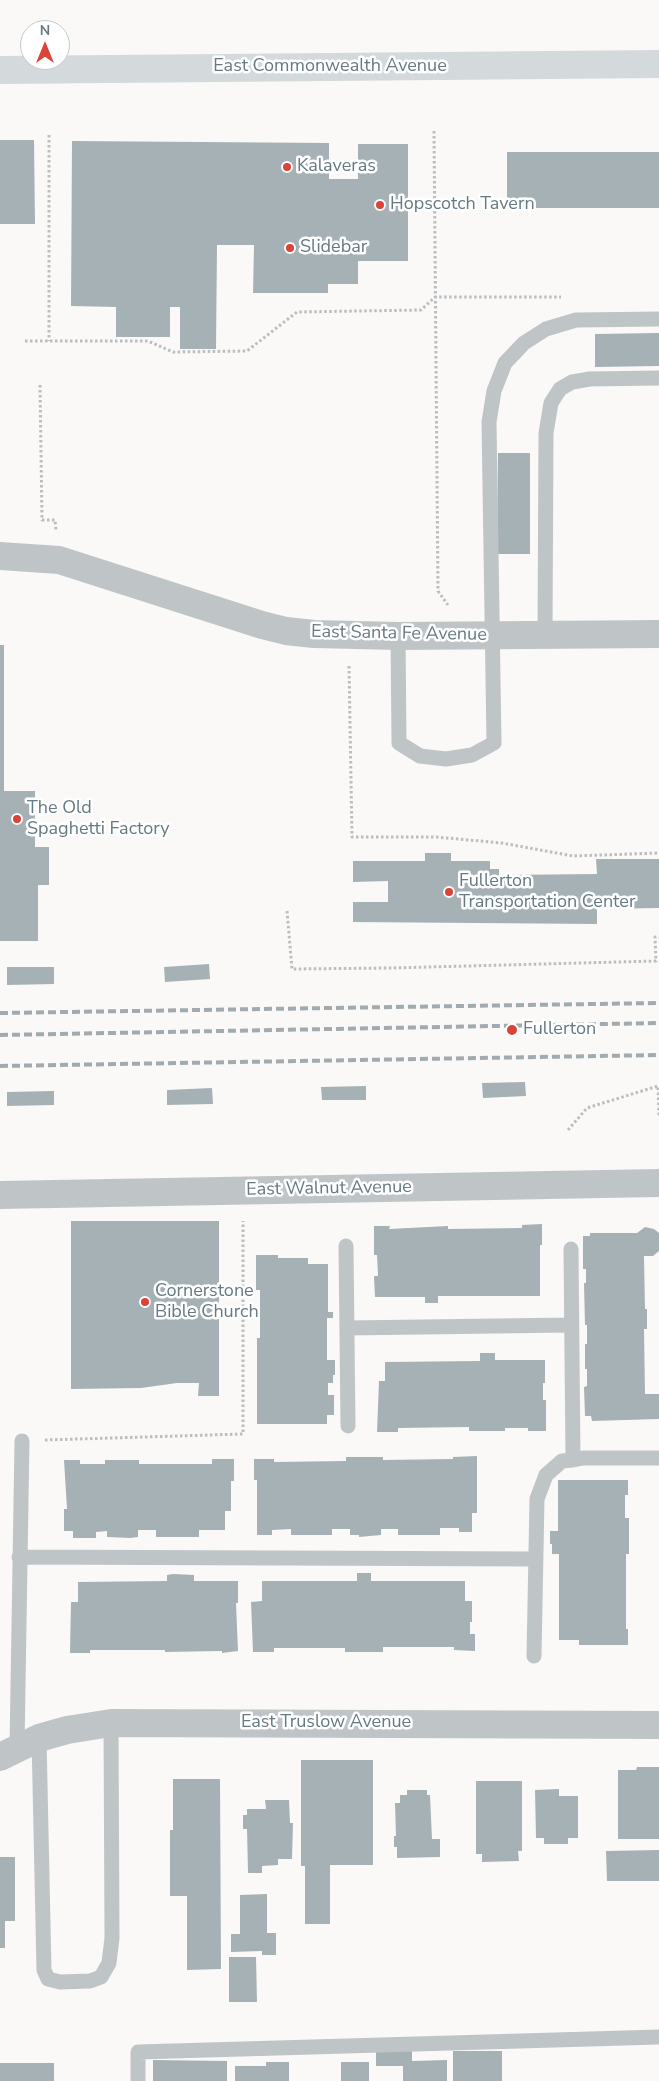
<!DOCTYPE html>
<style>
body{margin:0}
#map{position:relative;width:659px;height:2081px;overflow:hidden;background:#faf9f8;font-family:"Nunito Sans",sans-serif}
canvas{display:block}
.north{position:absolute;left:20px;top:20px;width:50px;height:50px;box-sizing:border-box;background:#fff;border:1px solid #c2cacd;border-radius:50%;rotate:0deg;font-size:14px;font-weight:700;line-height:20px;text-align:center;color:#667a81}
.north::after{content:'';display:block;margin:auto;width:18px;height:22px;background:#da4338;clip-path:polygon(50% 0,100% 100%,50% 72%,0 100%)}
</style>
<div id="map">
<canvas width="659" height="2081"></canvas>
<div class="north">N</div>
</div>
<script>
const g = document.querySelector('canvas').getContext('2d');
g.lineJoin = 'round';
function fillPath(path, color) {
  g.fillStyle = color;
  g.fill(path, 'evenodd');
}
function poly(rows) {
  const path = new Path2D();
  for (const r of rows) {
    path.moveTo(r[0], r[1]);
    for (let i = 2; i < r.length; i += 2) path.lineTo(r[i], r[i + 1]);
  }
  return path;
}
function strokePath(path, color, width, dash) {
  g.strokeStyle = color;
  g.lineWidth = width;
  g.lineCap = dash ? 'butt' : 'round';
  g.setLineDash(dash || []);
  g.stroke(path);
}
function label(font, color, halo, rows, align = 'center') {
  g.font = font + ' "Nunito Sans",sans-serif';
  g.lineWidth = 5;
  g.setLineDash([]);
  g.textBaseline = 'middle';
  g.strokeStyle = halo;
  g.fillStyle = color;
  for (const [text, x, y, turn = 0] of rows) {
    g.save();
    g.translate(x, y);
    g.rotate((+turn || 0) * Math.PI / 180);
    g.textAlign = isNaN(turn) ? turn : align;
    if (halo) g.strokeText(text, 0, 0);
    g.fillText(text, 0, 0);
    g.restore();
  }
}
const building = poly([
 [0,140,34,140,35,224,0,224],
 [72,141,329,143,329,179,358,179,358,144,408,144,408,261,358,261,358,284,328,284,328,293,253,293,254,245,217,245,216,349,180,349,180,307,170,307,170,337,116,337,116,307,71,306],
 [507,152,659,152,659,208,507,208],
 [659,333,659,366,595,367,595,334],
 [498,453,530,453,530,554,497,554],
 [0,645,4,645,4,791,35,791,35,847,49,847,49,885,38,885,38,941,0,941],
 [425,853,451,853,451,861,490,861,490,869,499,869,499,875,597,874,596,859,659,859,659,908,597,909,597,924,353,922,353,902,388,902,388,881,353,882,353,861,425,861],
 [209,964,210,979,165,982,164,967],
 [7,967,54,967,54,984,7,985],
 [525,1082,526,1096,483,1098,482,1083],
 [366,1086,366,1100,322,1100,321,1087],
 [212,1088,213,1104,167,1105,167,1090],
 [54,1091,54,1105,7,1106,7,1092],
 [71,1221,219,1221,219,1396,198,1396,199,1383,177,1383,141,1388,71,1389],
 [542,1224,542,1245,540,1245,540,1296,438,1296,438,1303,425,1303,425,1297,375,1297,374,1276,378,1276,377,1255,374,1255,374,1226,390,1226,389,1229,448,1226,448,1229,522,1228,522,1225],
 [645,1227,654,1229,659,1233,659,1251,653,1256,644,1256,645,1309,647,1309,647,1329,644,1329,645,1394,659,1394,659,1419,592,1421,591,1416,585,1416,584,1387,587,1386,587,1369,585,1369,585,1344,587,1344,587,1325,585,1325,584,1283,586,1283,586,1269,583,1269,583,1236,590,1236,590,1233,637,1233],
 [256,1255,278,1255,278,1258,308,1258,308,1264,328,1264,328,1312,333,1312,333,1318,327,1318,327,1360,335,1360,335,1375,333,1375,333,1383,328,1383,328,1395,334,1395,334,1415,327,1415,327,1424,257,1424,257,1338,260,1338,260,1290,256,1290],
 [480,1353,495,1353,495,1360,545,1360,545,1383,543,1383,543,1400,546,1400,546,1431,528,1431,528,1428,505,1428,505,1431,469,1431,469,1427,398,1428,398,1432,377,1432,379,1381,385,1381,385,1362,480,1361],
 [477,1456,477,1513,472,1513,472,1532,459,1532,459,1528,440,1528,440,1535,398,1535,398,1529,381,1529,381,1535,359,1537,359,1535,350,1535,350,1529,332,1529,332,1535,291,1535,291,1529,272,1530,272,1535,257,1535,257,1480,254,1480,254,1459,274,1459,274,1462,346,1461,346,1457,383,1457,383,1460,453,1459,453,1457],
 [212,1459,234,1459,234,1481,231,1481,231,1511,225,1511,225,1530,199,1530,199,1537,156,1537,156,1530,138,1530,138,1537,130,1538,107,1537,107,1531,96,1532,96,1538,73,1538,73,1531,64,1531,64,1509,67,1509,64,1460,80,1460,80,1464,105,1464,105,1460,139,1460,139,1464,212,1464],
 [558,1480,628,1480,628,1495,625,1495,625,1518,629,1518,629,1554,626,1554,626,1629,628,1629,628,1645,579,1645,579,1640,559,1640,559,1554,552,1554,552,1544,550,1544,550,1531,558,1531],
 [357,1573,371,1573,371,1581,465,1581,465,1601,472,1601,472,1622,470,1622,470,1634,475,1634,475,1651,454,1650,454,1647,383,1647,383,1652,345,1652,345,1648,274,1648,274,1652,253,1652,251,1602,262,1601,262,1581,357,1581],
 [173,1574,194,1575,194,1581,238,1581,238,1603,236,1603,238,1651,222,1653,222,1651,165,1652,165,1650,90,1650,90,1653,70,1653,71,1602,78,1602,78,1582,167,1581,167,1575],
 [301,1760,373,1760,373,1865,330,1865,330,1924,305,1924,305,1866,301,1866],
 [637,1767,659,1767,659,1839,618,1839,618,1770,636,1770],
 [173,1779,220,1779,221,1969,187,1970,187,1896,170,1896,170,1830,173,1830],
 [476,1781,522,1781,522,1851,518,1851,519,1861,482,1862,482,1854,476,1854],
 [559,1789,559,1796,578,1796,578,1838,568,1838,568,1844,544,1844,544,1838,536,1838,535,1790],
 [407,1790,427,1790,427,1795,430,1795,432,1839,440,1839,440,1857,397,1858,397,1847,394,1847,394,1836,396,1836,395,1803,400,1803,400,1795,407,1795],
 [265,1800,289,1800,290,1823,293,1823,292,1859,278,1859,278,1865,262,1866,262,1873,248,1873,247,1829,243,1829,243,1815,247,1815,247,1809,266,1809],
 [659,1850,659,1881,607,1881,606,1851],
 [0,1857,15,1857,15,1921,5,1921,5,1948,0,1948],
 [267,1894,267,1933,276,1933,276,1955,262,1955,262,1951,231,1952,231,1934,240,1934,240,1895],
 [229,1957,256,1957,257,2002,229,2002],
 [376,2051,412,2051,412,2061,447,2060,447,2081,403,2081,403,2066,376,2066],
 [453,2051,502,2051,502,2081,453,2081],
 [153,2060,227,2061,227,2081,153,2081],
 [266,2062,289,2062,289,2081,235,2081,235,2066,266,2066],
 [341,2062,369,2062,369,2081,341,2081],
 [0,2063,54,2063,54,2081,0,2081]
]);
const path = poly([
 [434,131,438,591,448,605],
 [49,135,49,341],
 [25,341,148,341,173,352,247,351,297,312,421,310,435,297,561,297],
 [40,385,42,520,55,520,56,530],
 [349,666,352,837,436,837,502,843,573,856,659,853],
 [287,911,292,969,391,968,656,961,655,937,659,937],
 [568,1130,587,1108,658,1086,659,1117],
 [45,1440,243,1434,243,1221]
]);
const service = poly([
 [545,635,546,433,551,403,560,389,572,382,590,379,659,378],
 [398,636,399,743,420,756,446,759,472,755,494,743,489,422,494,391,505,363,524,343,546,329,576,320,659,319],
 [346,1246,348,1426],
 [347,1328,571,1325],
 [573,1460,583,1458,659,1458],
 [19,1557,536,1559],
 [534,1656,537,1499,546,1475,562,1461,573,1460,571,1249],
 [39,1738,44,1970,48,1979,60,1982,90,1981,101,1977,109,1963,112,1938,111,1723],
 [17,1747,22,1441],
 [138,2081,138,2052,659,2037]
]);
const minor = poly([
 [0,556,59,560,262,625,286,631,314,634,398,636,659,634],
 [0,1195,659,1183],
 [0,1757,39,1738,67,1730,111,1723,659,1725]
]);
const secondary = poly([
 [0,70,659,64]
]);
const rail = poly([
 [0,1013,659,1003],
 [0,1035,659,1023],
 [0,1066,659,1055]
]);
const markers = [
 [287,167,5,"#da4338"],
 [380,205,5,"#da4338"],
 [290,248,5,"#da4338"],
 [17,819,5,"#da4338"],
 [449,892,5,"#da4338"],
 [512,1030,6,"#da4338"],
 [145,1302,5,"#da4338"]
];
const streetNames = [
 ["East Commonwealth Avenue",330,67],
 ["East Santa Fe Avenue",399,634,1],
 ["East Walnut Avenue",329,1189,-1],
 ["East Truslow Avenue",326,1723]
];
const poiNames = [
 ["Kalaveras",297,167],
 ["Hopscotch Tavern",390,205],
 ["Slidebar",300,248],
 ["The Old",27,809],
 ["Spaghetti Factory",27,830],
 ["Fullerton",459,882],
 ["Transportation Center",459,903],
 ["Fullerton",523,1030],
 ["Cornerstone",155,1292],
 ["Bible Church",155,1313]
];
fillPath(building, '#a6b1b5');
strokePath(path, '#babec0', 3, [2.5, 2.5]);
strokePath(service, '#bfc5c7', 15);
strokePath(minor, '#bfc5c7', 28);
strokePath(secondary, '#d4d9dc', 28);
strokePath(rail, '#a1aaae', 4, [8, 4]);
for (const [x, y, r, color] of markers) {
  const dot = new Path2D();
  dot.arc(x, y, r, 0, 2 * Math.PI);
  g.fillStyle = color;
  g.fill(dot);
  strokePath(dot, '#fff', 2);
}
label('18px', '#667a81', '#fff', streetNames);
label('18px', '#667a81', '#fff', poiNames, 'left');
</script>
